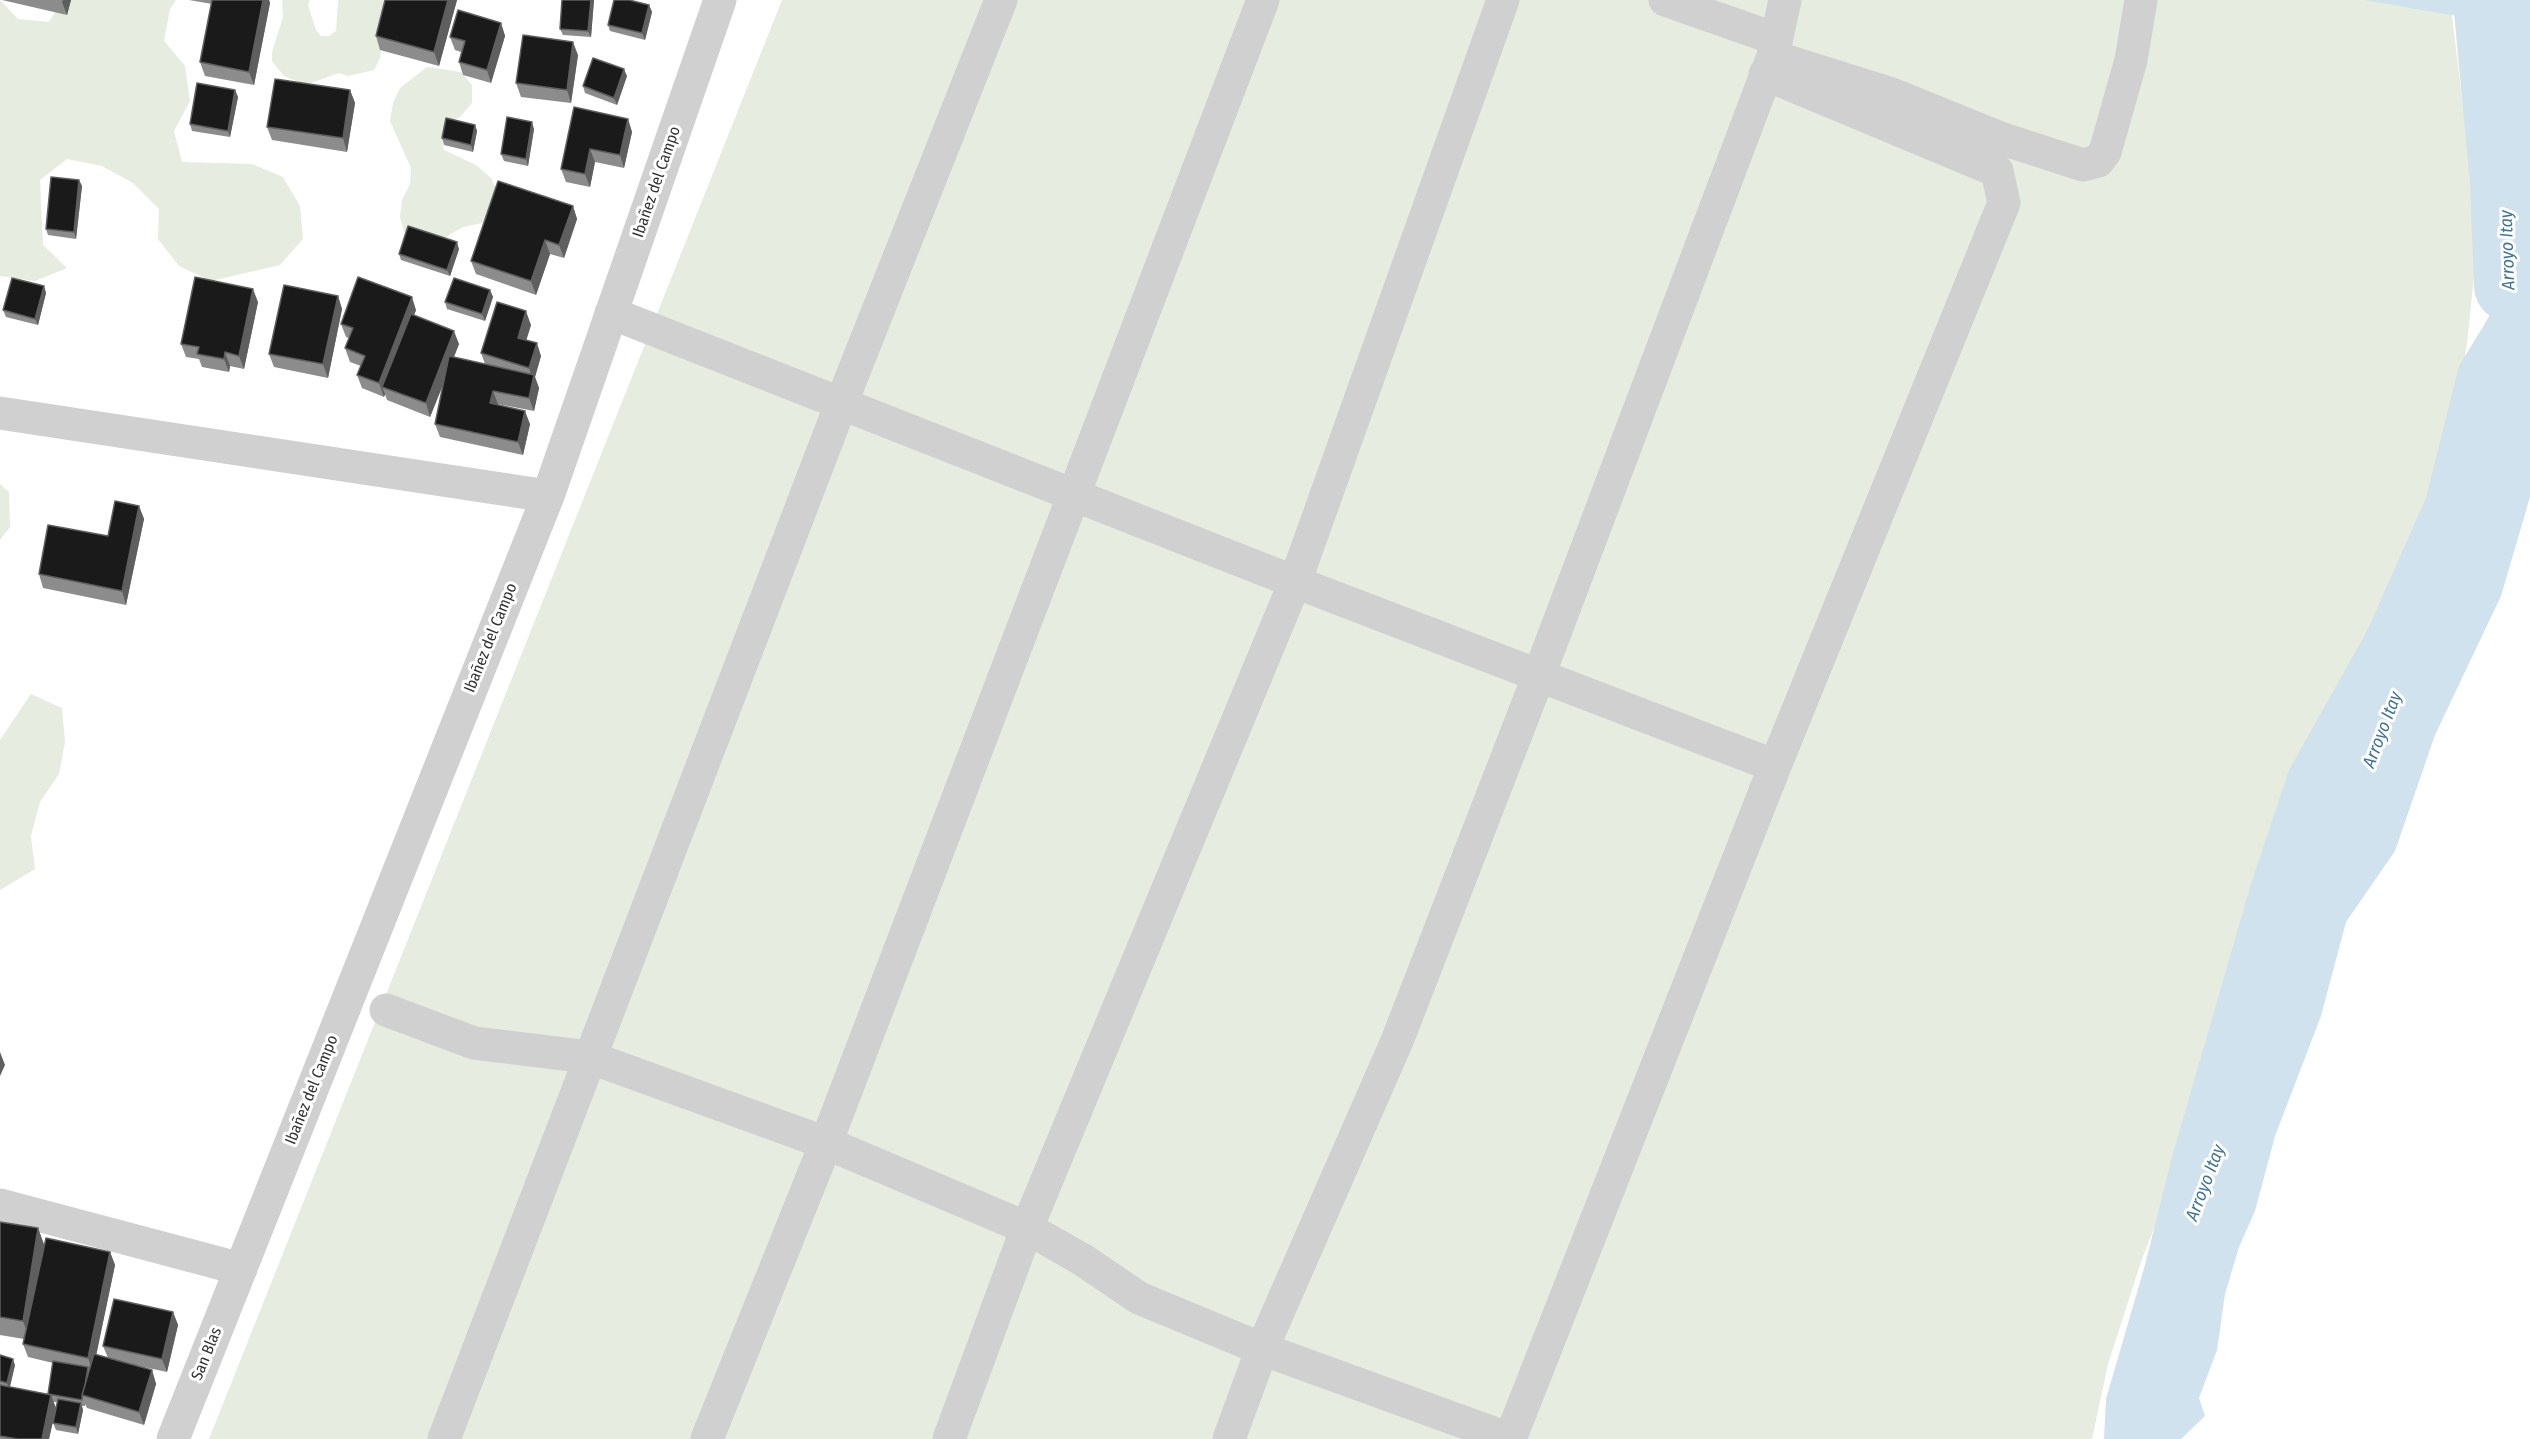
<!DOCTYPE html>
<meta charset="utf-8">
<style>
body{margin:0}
canvas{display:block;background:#fff}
</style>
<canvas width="2530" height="1439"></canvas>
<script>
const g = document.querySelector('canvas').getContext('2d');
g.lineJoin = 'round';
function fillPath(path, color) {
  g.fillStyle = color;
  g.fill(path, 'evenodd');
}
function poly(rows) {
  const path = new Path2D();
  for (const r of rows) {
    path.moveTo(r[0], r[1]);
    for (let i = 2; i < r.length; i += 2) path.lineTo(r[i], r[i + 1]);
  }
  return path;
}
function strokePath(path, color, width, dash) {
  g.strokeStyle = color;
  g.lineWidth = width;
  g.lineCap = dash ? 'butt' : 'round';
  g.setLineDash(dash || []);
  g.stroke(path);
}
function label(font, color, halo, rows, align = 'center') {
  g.font = font + ' "Fira Sans Condensed",sans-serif';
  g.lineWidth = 6;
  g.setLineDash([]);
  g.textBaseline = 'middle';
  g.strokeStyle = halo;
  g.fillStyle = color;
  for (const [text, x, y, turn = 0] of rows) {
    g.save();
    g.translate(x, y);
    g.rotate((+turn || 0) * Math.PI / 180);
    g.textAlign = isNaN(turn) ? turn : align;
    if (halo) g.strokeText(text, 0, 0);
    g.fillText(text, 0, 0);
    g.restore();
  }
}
const green = poly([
 [0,0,18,19,49,22,63,0,176,0,170,9,164,41,185,66,190,101,174,131,182,162,252,164,283,177,300,206,303,239,280,265,211,281,179,266,158,239,159,209,133,183,102,166,67,159,40,180,43,245,67,268,35,281,0,276],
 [282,0,310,0,308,5,316,30,321,36,329,36,336,31,338,0,387,0,380,58,374,70,348,76,339,73,311,83,301,83,284,76,272,61,272,52,283,17],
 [782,0,2450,0,2465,122,2476,256,2467,344,2450,443,2416,559,2142,1259,2108,1364,2092,1439,209,1439],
 [427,67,461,72,472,85,472,103,460,117,445,124,442,140,444,150,476,165,491,178,498,194,494,212,482,223,463,227,434,244,418,242,404,232,400,217,402,200,410,184,411,168,390,121,393,103,400,88],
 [0,484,9,492,10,527,0,540],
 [31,694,62,708,65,742,59,774,40,802,31,836,35,869,0,890,0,740]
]);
const water = poly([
 [2364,0,2530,0,2530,175,2484,158,2473,41,2474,19],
 [2493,185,2530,193,2530,497,2501,596,2435,735,2395,851,2346,922,2321,1016,2275,1136,2255,1211,2239,1247,2225,1294,2217,1350,2199,1398,2205,1416,2181,1439,2104,1439,2106,1399,2145,1265,2172,1157,2251,884,2289,770,2367,631,2426,498,2459,366,2490,315]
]);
const river = poly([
 [2489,0,2506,182,2510,286]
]);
const minor = poly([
 [1665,0,1776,39],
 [1774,57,1892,94,2003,139,2083,165,2098,161,2105,152,2131,60,2141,0],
 [611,313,1295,582,1775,766],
 [0,413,548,496],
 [386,1010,474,1043,589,1057,826,1143,1027,1228,1083,1260,1139,1298,1262,1349,1510,1439],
 [0,1205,241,1269],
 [173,1439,548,496,720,0],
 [444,1439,841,404,1001,0],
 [707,1439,826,1143,1263,0],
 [949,1439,1027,1228,1295,582,1503,0],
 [1229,1439,1262,1349,1397,1041,1539,675,1773,56,1785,0],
 [1510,1439,1775,766,2004,203,1997,171,1765,74]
]);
const wall = poly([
 [2,0,71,0,67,15],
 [189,0,269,0,270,3,254,85,205,76,200,62,212,4],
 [457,0,439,66,380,50,376,36],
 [562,0,594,0,591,37,563,35,560,29],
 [649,5,652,12,645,40,610,31,608,25],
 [501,23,505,36,491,83,463,75,459,62,461,52,455,50,450,37],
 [578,55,571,103,521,97,516,83],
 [627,76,617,105,585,93,583,86],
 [235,90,238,97,230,137,192,131,190,124],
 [350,90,355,103,347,152,272,140,267,127],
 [628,119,632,132,624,168,595,162,590,187,566,182,561,169],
 [475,125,477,131,473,152,444,145,442,138],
 [534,129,528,166,504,161,501,154],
 [79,180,82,186,76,239,48,235,46,229],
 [573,206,577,219,564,258,550,254,536,295,476,274,471,261],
 [459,249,450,276,401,260,399,254],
 [44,286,46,293,38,325,6,317,3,310],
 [490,290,493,297,485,321,447,309,445,302],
 [338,296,342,309,328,378,274,367,269,354],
 [258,302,244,369,230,366,229,372,202,367,199,359,186,357,181,344],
 [416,310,414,315,459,344,454,357,485,364,481,353,531,325,526,340,541,356,535,377,539,388,534,411,498,404,497,405,530,424,523,455,440,437,435,424,444,383,430,417,387,400,385,394,384,397,362,388,357,375,361,366,350,362,345,348,349,338,346,337,341,324],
 [139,506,144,519,126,605,43,588,39,574,108,536],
 [0,1222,38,1228,44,1245,110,1252,115,1265,96,1354,108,1358,103,1346,173,1312,178,1325,167,1372,125,1363,152,1370,156,1384,144,1425,87,1408,85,1404,85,1406,82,1406,83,1410,78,1434,56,1430,53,1423,57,1402,53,1402,56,1408,49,1439,0,1439,0,1355,15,1365,10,1387,48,1394,53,1363,28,1357,23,1344,24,1339,0,1335]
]);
const shadedWall = poly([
 [63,0,71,0,67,15,62,2],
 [263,0,269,0,270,3,254,85,249,72],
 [448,0,457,0,439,66,434,52],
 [591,0,594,0,591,37,588,31],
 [649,5,652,12,645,40,642,33],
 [501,23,505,36,491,83,487,70],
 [573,42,578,55,571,103,567,90],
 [624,69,627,76,617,105,614,98],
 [235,90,238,97,230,137,228,131],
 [350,90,355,103,347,152,343,138],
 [628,119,632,132,624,168,620,155],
 [532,122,534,129,528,166,526,159],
 [475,125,477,131,473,152,471,145],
 [590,149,595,162,590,187,585,174],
 [79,180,82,186,76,239,74,232],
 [573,206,577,219,564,258,559,245],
 [545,240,550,254,536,295,531,281],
 [457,242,459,249,450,276,447,270],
 [44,286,46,293,38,325,35,319],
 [253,289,258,302,244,369,239,356],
 [490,290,493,297,485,321,482,314],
 [338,296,342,309,328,378,323,364],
 [412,297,416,310,387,388,382,387,385,394,384,397,379,383],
 [526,311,531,325,523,351,518,338],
 [454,331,459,344,430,417,426,403],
 [537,343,541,356,535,377,539,388,534,411,529,398,533,380,529,368],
 [225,352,230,366,229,372,224,359],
 [493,391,498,404,495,417,490,403],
 [525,411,530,424,523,455,518,442],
 [139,506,144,519,126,605,122,591],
 [0,1052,5,1065,0,1076],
 [38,1228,45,1247,30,1340,23,1321],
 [110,1252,115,1265,93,1371,88,1358],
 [173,1312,178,1325,167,1372,162,1359],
 [13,1359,15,1365,9,1390,7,1383],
 [152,1370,156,1384,144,1425,139,1412],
 [51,1395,56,1408,49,1439,42,1439],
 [81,1403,83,1410,78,1434,76,1427]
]);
const building = poly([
 [212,0,263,0,249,72,200,62,212,0],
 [385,0,448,0,434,52,376,36,385,0],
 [562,0,591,0,588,31,560,29,562,0],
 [614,0,629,0,649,5,642,33,608,25,614,0],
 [458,10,501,23,487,70,459,62,465,41,450,37,458,10],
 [523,35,573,42,567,90,516,83,523,35],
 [593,58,624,69,614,98,583,86,593,58],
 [275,79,350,90,343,138,267,127,275,79],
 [197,83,235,90,228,131,190,124,197,83],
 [574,107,628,119,620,155,590,149,585,174,561,169,574,107],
 [507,117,532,122,526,159,501,154,507,117],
 [446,118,475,125,471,145,442,138,446,118],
 [51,177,79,180,74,232,46,229,51,177],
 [498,181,573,206,559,245,545,240,531,281,471,261,498,181],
 [408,226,457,242,447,270,399,254,408,226],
 [195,277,253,289,239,356,225,352,224,359,197,354,199,347,181,344,195,277],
 [358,277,412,297,379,383,357,375,365,356,345,348,353,328,341,324,358,277],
 [12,278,44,286,35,319,3,310,12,278],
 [454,278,490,290,482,314,445,302,454,278],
 [284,285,338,296,323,364,269,354,284,285],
 [497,302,526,311,518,338,537,343,529,368,481,353,497,302],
 [411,314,454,331,426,403,382,387,411,314],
 [449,356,534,375,529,398,493,391,490,403,525,411,518,442,435,424,449,356],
 [115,501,139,506,122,591,39,574,48,525,108,536,115,501],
 [0,1222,38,1228,23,1321,0,1317,0,1222],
 [46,1238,110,1252,88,1358,23,1344,46,1238],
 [114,1299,173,1312,162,1359,103,1346,114,1299],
 [94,1354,152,1370,139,1412,82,1395,94,1354],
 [0,1355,13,1359,7,1383,0,1381,0,1355],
 [53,1361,88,1367,85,1385,82,1395,82,1400,48,1394,53,1361],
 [0,1385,51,1395,42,1439,18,1439,0,1436,0,1385],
 [58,1399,81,1403,76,1427,53,1423,58,1399]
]);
const streetNames = [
 ["Ibañez del Campo",657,182,-71],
 ["Ibañez del Campo",491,638,-68],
 ["Ibañez del Campo",312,1090,-68],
 ["San Blas",207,1354,-68]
];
const waterNames = [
 ["Arroyo Itay",2508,250,-92],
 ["Arroyo Itay",2383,730,-69],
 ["Arroyo Itay",2206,1183,-69]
];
fillPath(green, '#e6ecdf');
fillPath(water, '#cfe2ee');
strokePath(river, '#cfe2ee', 72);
strokePath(minor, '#d0d0d0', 33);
fillPath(wall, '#8c8c8c');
fillPath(shadedWall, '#5f5f5f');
fillPath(building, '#1a1a1a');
strokePath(building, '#5f5f5f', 1.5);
label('16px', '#333', '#fff', streetNames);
label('italic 18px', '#3f7597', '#fff', waterNames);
</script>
